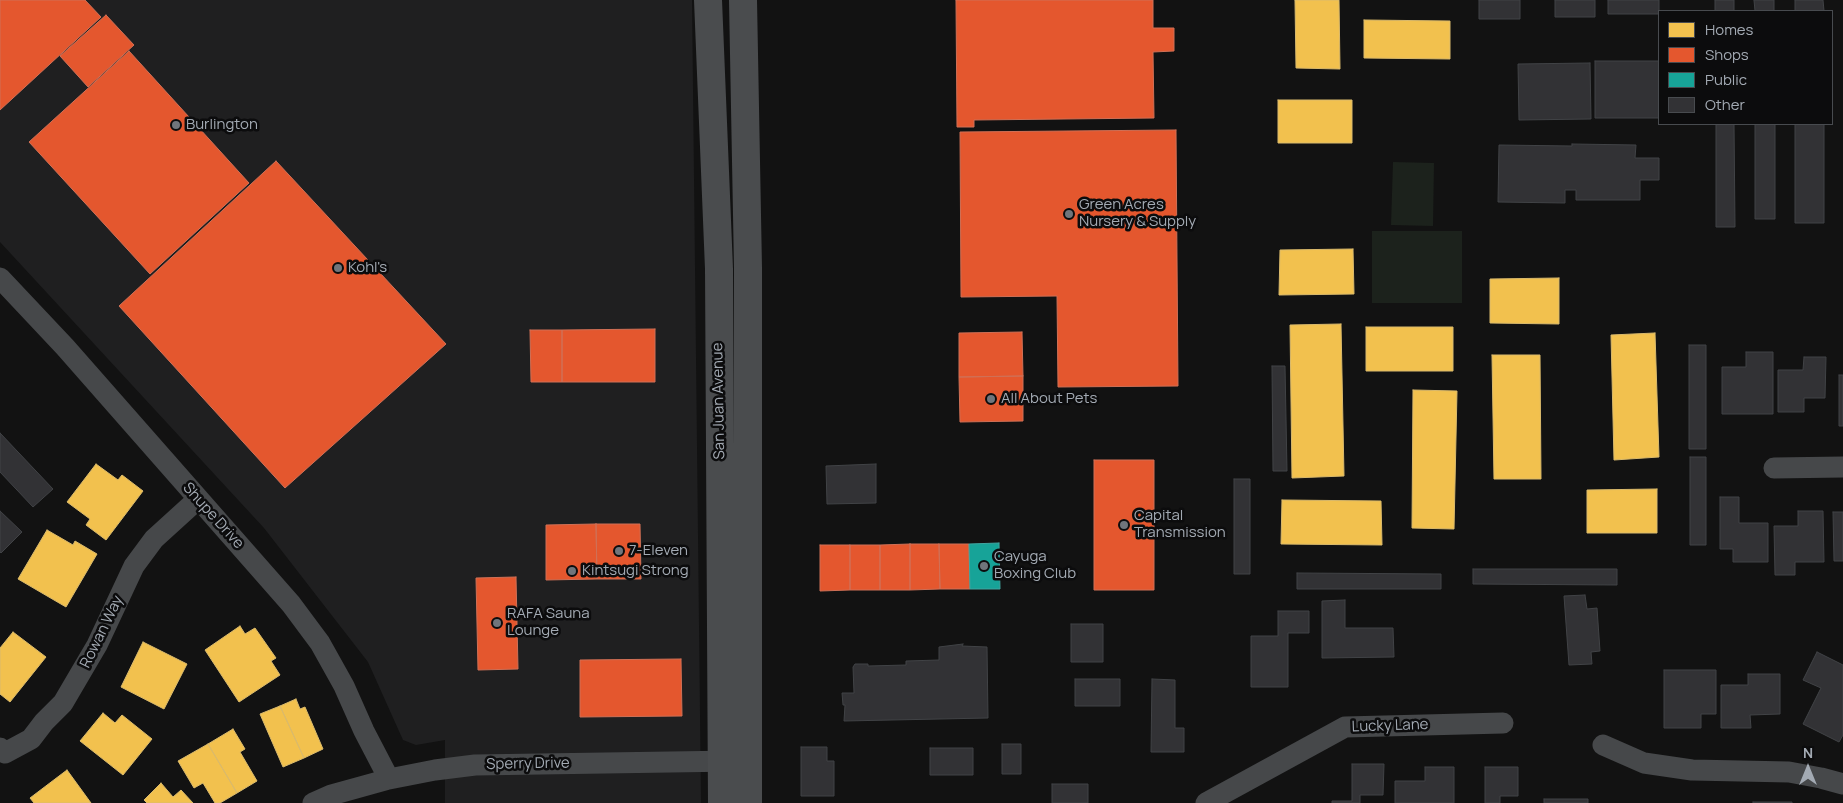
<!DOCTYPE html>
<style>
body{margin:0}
#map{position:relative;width:1843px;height:803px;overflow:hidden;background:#121212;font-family:Manrope,sans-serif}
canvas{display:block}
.legend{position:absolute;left:1658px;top:10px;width:175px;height:115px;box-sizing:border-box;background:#0c0c0d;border:1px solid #484b4f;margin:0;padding:6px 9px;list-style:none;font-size:15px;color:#a3aab3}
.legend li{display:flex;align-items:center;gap:10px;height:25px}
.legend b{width:25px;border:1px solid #484b4f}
.north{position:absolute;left:1783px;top:743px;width:50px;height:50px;-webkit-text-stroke:4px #0c0c0d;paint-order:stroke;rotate:0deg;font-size:14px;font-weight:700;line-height:20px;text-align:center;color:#a3aab3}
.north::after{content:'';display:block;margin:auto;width:18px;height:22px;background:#a3aab3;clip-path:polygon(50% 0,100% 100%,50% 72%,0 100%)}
</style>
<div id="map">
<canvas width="1843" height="803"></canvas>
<ul class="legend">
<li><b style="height:14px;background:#f2c14e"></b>Homes</li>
<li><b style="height:14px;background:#e4572e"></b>Shops</li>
<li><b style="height:14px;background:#17a398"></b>Public</li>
<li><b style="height:14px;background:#323235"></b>Other</li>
</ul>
<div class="north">N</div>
</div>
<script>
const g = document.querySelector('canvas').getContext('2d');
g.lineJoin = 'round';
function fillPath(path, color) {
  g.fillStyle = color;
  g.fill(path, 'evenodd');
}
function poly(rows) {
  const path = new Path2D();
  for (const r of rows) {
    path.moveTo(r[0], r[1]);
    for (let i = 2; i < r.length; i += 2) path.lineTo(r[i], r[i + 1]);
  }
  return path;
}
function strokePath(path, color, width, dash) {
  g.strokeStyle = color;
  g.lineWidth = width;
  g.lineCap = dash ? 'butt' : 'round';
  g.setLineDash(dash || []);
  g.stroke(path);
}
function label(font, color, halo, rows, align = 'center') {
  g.font = font + ' Manrope,sans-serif';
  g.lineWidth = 5;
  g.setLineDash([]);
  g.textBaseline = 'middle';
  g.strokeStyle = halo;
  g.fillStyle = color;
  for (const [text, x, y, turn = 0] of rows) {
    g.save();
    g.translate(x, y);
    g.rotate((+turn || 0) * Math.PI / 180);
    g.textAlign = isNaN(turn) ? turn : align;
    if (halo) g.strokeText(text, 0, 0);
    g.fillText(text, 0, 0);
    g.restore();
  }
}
const built = poly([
 [0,0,692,0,701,803,445,803,445,740,416,745,403,740,368,662,264,528,0,242]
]);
const green = poly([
 [1393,162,1434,163,1433,226,1391,225],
 [1372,231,1462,231,1462,303,1372,303]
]);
const homes = poly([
 [1295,0,1339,0,1340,69,1296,68,1295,0],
 [1364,20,1450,21,1450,59,1364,58,1364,20],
 [1278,100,1352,100,1352,143,1278,143,1278,100],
 [1353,249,1354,294,1279,295,1280,250,1353,249],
 [1559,278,1559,324,1490,323,1490,279,1559,278],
 [1341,324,1344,476,1292,478,1290,325,1341,324],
 [1366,327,1453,327,1453,371,1366,371,1366,327],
 [1655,333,1659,457,1614,460,1611,335,1655,333],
 [1492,355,1540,355,1541,479,1494,479,1492,355],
 [1413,390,1457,391,1454,529,1412,528,1413,390],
 [96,464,118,480,122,475,143,491,106,540,86,525,90,519,67,502,96,464],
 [1657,489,1657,533,1587,533,1587,490,1657,489],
 [1282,500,1381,501,1382,545,1281,544,1282,500],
 [47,530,73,545,75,541,97,554,66,607,18,579,47,530],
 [240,626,245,634,255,628,276,658,271,661,280,675,239,702,205,650,240,626],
 [13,632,46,657,10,702,0,694,0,648,13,632],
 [143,642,187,664,164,709,121,687,143,642],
 [296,699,300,709,305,707,323,749,304,758,280,706,296,699],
 [280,706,304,758,283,767,260,714,280,706],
 [103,713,115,723,122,715,152,739,123,775,80,741,103,713],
 [233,729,245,749,240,752,257,781,237,793,208,744,233,729],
 [208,744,237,793,220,803,215,803,203,783,194,788,178,761,208,744],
 [67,770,91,803,34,803,30,798,67,770],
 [161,783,173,797,181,790,193,803,147,803,144,800,161,783]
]);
const shops = poly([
 [0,0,85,0,101,17,0,110,0,0],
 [956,0,1153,0,1153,28,1174,28,1174,51,1153,52,1154,118,974,120,974,127,957,127,956,0],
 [106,15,134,45,88,87,60,56,106,15],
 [129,51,249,183,150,274,29,142,129,51],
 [1176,130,1178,386,1058,387,1057,296,961,297,960,132,1176,130],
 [276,161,446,344,285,488,119,306,276,161],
 [655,329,655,382,562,382,562,330,655,329],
 [530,330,562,330,562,382,531,382,530,330],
 [1022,332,1023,376,959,377,959,333,1022,332],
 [1023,376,1023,421,960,422,959,377,1023,376],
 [1094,460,1154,460,1154,590,1094,590,1094,460],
 [596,524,597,579,546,580,546,525,596,524],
 [596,524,640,524,641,579,597,579,596,524],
 [910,544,910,590,880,590,880,545,910,544],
 [910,544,939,544,940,589,910,590,910,544],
 [939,544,969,544,970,589,940,589,939,544],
 [820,545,850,545,850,590,820,591,820,545],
 [850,545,880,545,880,590,850,590,850,545],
 [516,577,518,669,478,670,476,578,516,577],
 [681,659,682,716,580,717,580,660,681,659]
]);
const public = poly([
 [999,543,1000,589,970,589,969,544,999,543]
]);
const building = poly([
 [1479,0,1520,0,1520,19,1479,19,1479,0],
 [1555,0,1595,0,1595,17,1555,17,1555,0],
 [1608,0,1659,0,1659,14,1608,14,1608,0],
 [1715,0,1734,0,1734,11,1715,11,1715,0],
 [1754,0,1774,0,1774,11,1755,11,1754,0],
 [1795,0,1823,0,1824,11,1795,11,1795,0],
 [1595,61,1659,61,1659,118,1595,118,1595,61],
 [1590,63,1591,119,1519,120,1518,64,1590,63],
 [1716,124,1734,124,1735,227,1716,227,1716,124],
 [1755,124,1775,124,1775,219,1755,219,1755,124],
 [1795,124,1824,124,1824,223,1795,223,1795,124],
 [1572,144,1636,145,1635,158,1659,158,1659,180,1640,180,1640,200,1576,200,1576,190,1565,190,1565,203,1498,202,1499,145,1572,146,1572,144],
 [1689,345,1706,345,1706,449,1689,449,1689,345],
 [1746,352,1773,352,1773,414,1722,414,1722,367,1746,367,1746,352],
 [1804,357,1826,357,1825,398,1804,398,1804,412,1778,412,1778,370,1803,370,1804,357],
 [1272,366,1285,366,1287,471,1273,471,1272,366],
 [1839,375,1843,375,1843,426,1839,426,1839,375],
 [0,433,53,489,33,507,0,472,0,433],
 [1690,457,1706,457,1706,545,1690,545,1690,457],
 [876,464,876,503,827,504,826,466,876,464],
 [1234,479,1250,479,1250,574,1234,574,1234,479],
 [1720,497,1739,497,1739,523,1768,523,1768,562,1733,562,1733,549,1720,549,1720,497],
 [0,511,22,532,1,553,0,552,0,511],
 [1798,511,1823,511,1824,562,1795,562,1795,575,1775,575,1774,526,1798,526,1798,511],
 [1833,512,1843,512,1843,561,1834,561,1833,512],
 [1473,569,1617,569,1617,585,1473,584,1473,569],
 [1297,573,1441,574,1441,589,1297,589,1297,573],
 [1585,595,1587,609,1597,608,1600,651,1591,652,1592,664,1569,665,1564,596,1585,595],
 [1345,600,1345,628,1393,628,1394,657,1322,658,1322,601,1345,600],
 [1278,611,1309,611,1309,633,1288,633,1288,687,1251,687,1251,636,1278,636,1278,611],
 [1071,624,1103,624,1103,662,1071,662,1071,624],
 [963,644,962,646,987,647,988,718,844,721,845,705,843,705,842,693,854,693,853,667,855,664,868,664,868,666,906,665,906,661,939,660,939,647,963,644],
 [1817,652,1843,665,1843,735,1839,742,1803,724,1821,688,1803,680,1817,652],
 [1664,670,1716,670,1716,714,1701,714,1701,728,1664,728,1664,670],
 [1748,674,1780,674,1780,714,1750,715,1751,728,1721,728,1721,685,1748,685,1748,674],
 [1075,679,1120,679,1120,706,1075,706,1075,679],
 [1152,679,1175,680,1175,728,1184,728,1184,752,1151,752,1152,679],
 [1002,744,1021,744,1021,774,1002,774,1002,744],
 [801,747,827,747,827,761,834,761,834,796,801,796,801,747],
 [930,748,973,748,973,775,930,775,930,748],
 [1352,764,1384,764,1383,795,1360,795,1360,803,1332,803,1332,801,1352,801,1352,764],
 [1425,767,1454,767,1454,803,1395,803,1395,781,1425,781,1425,767],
 [1485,767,1518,767,1518,796,1500,796,1500,803,1485,803,1485,767],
 [1052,784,1088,784,1088,803,1052,803,1052,784],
 [1544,799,1588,799,1588,803,1544,803,1544,799],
 [1753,802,1792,802,1792,803,1753,803,1753,802]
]);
const minor = poly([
 [0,278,65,347,291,604,320,643,344,686,364,731,389,779],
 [1774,468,1843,467],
 [1603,745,1644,763,1692,770,1789,772,1821,778,1843,784],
 [0,748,5,753,31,739,44,722,63,703,97,645,134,566,154,539,198,499],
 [313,803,331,795,389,779,435,770,475,765,735,761],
 [1206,803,1345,727,1503,723]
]);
const secondary = poly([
 [708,0,719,269,722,803],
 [743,0,748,268,748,803]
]);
const markers = [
 [176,125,5,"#70757b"],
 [1069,214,5,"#70757b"],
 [338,268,5,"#70757b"],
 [991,399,5,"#70757b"],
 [1124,525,5,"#70757b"],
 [619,551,5,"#70757b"],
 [984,566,5,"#70757b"],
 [572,571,5,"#70757b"],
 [497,623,5,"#70757b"]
];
const poiNames = [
 ["Burlington",186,125],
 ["Green Acres",1079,205],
 ["Nursery & Supply",1079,222],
 ["Kohl's",348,268],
 ["All About Pets",1001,399],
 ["Capital",1134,516],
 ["Transmission",1134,533],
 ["7-Eleven",629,551],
 ["Cayuga",994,557],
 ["Boxing Club",994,574],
 ["Kintsugi Strong",582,571],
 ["RAFA Sauna",507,614],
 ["Lounge",507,631]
];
const streetNames = [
 ["San Juan Avenue",719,401,-91],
 ["Shupe Drive",213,516,48],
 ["Rowan Way",102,632,-64],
 ["Lucky Lane",1390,726,-2],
 ["Sperry Drive",528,764,-1]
];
fillPath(built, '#1f1f20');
fillPath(green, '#1c221c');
fillPath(homes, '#f2c14e');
strokePath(homes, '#daba6c', 1);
fillPath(shops, '#e4572e');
strokePath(shops, '#d07056', 1);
fillPath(public, '#17a398');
strokePath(public, '#41a5a0', 1);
fillPath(building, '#323235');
strokePath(building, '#414346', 1);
strokePath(minor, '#46484a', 21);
strokePath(secondary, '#4a4c4e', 28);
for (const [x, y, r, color] of markers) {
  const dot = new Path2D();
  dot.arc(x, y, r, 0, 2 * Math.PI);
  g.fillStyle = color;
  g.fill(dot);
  strokePath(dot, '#0c0c0d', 2);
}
label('15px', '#a3aab3', '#0c0c0d', poiNames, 'left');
label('15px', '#a3aab3', '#0c0c0d', streetNames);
</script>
